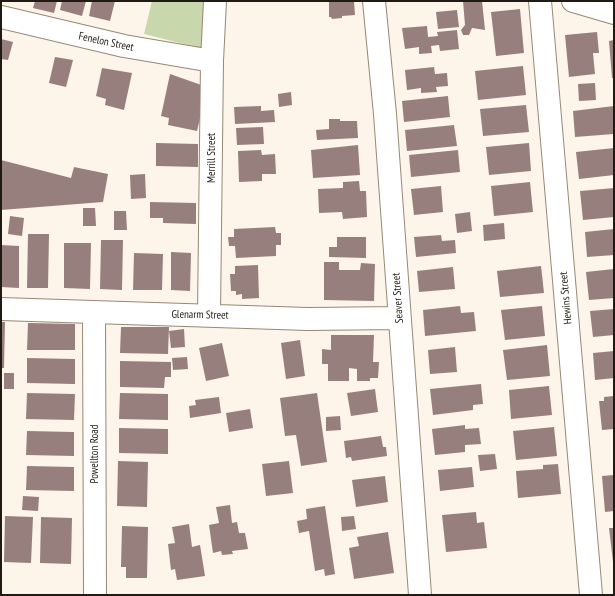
<!DOCTYPE html>
<style>
body{margin:0}
#map{position:relative;width:615px;height:596px;overflow:hidden;background:#fdf5e9;font-family:"PT Sans Narrow",sans-serif}
canvas{display:block}
.frame{position:absolute;inset:0;border:2px solid #1f1a13;pointer-events:none}
</style>
<div id="map">
<canvas width="615" height="596"></canvas>
<div class="frame"></div>
</div>
<script>
const g = document.querySelector('canvas').getContext('2d');
g.lineJoin = 'round';
function fillPath(path, color) {
  g.fillStyle = color;
  g.fill(path, 'evenodd');
}
function poly(rows) {
  const path = new Path2D();
  for (const r of rows) {
    path.moveTo(r[0], r[1]);
    for (let i = 2; i < r.length; i += 2) path.lineTo(r[i], r[i + 1]);
  }
  return path;
}
function strokePath(path, color, width, dash) {
  g.strokeStyle = color;
  g.lineWidth = width;
  g.lineCap = dash ? 'butt' : 'round';
  g.setLineDash(dash || []);
  g.stroke(path);
}
function label(font, color, halo, rows, align = 'center') {
  g.font = font + ' "PT Sans Narrow",sans-serif';
  g.lineWidth = 3;
  g.setLineDash([]);
  g.textBaseline = 'middle';
  g.strokeStyle = halo;
  g.fillStyle = color;
  for (const [text, x, y, turn = 0] of rows) {
    g.save();
    g.translate(x, y);
    g.rotate((+turn || 0) * Math.PI / 180);
    g.textAlign = isNaN(turn) ? turn : align;
    if (halo) g.strokeText(text, 0, 0);
    g.fillText(text, 0, 0);
    g.restore();
  }
}
const green = poly([
 [152,1,204,1,204,49,144,34]
]);
const building = poly([
 [35,1,57,1,54,13,33,8],
 [62,1,86,1,82,16,60,10],
 [92,1,115,1,110,21,89,16],
 [329,1,354,1,355,15,342,16,342,18,332,19,331,17,329,17],
 [463,1,482,1,485,30,472,28,469,35,463,35,461,30,465,25],
 [520,9,524,53,496,56,491,12],
 [457,10,459,27,438,29,436,12],
 [427,26,428,37,438,36,437,32,457,30,459,49,440,51,439,45,431,46,432,53,419,54,419,47,405,49,402,28],
 [597,32,599,53,593,53,595,74,569,77,565,35],
 [1,39,13,42,8,60,1,59],
 [614,40,614,78,612,78,609,41],
 [55,57,73,60,66,87,49,83],
 [523,66,526,95,478,100,475,71],
 [434,67,435,74,447,73,448,86,436,87,437,92,421,93,421,88,407,90,405,70],
 [102,68,132,73,124,110,105,105,106,99,96,96],
 [170,74,207,87,197,131,168,125,169,118,161,116],
 [595,83,596,100,579,101,578,84],
 [291,92,292,105,279,107,278,94],
 [448,96,450,117,404,122,402,101],
 [526,105,529,132,483,136,480,109],
 [261,106,261,111,274,110,275,122,235,124,234,107],
 [614,106,614,134,575,137,573,111],
 [329,119,340,119,340,121,357,121,358,138,317,140,316,130,329,129],
 [454,125,457,146,407,151,405,130],
 [263,127,264,144,237,145,236,128],
 [156,143,198,144,198,167,156,166],
 [529,143,531,171,489,175,486,147],
 [358,145,360,175,313,178,311,150],
 [614,148,614,175,579,179,576,152],
 [261,150,262,155,275,154,276,174,262,174,262,181,239,182,238,151],
 [458,150,460,172,411,177,409,155],
 [1,160,71,178,74,167,108,174,103,202,1,210],
 [145,174,146,198,131,199,130,175],
 [359,181,360,191,366,191,367,217,343,219,342,212,319,213,318,189,343,188,343,182],
 [530,182,533,212,494,216,491,186],
 [441,186,443,212,414,215,411,189],
 [614,188,614,217,583,220,580,191],
 [150,202,196,203,196,224,163,223,163,218,150,218],
 [83,208,95,208,96,226,83,226],
 [114,211,126,211,127,230,114,230],
 [470,212,472,231,457,233,455,214],
 [10,216,24,218,22,236,8,234],
 [504,223,505,239,484,241,483,225],
 [275,227,276,233,281,233,281,245,276,245,276,256,236,258,235,246,229,246,228,237,234,237,234,229],
 [614,229,614,255,587,257,585,232],
 [28,234,49,234,48,288,27,288],
 [441,235,442,241,455,240,456,253,416,257,414,237],
 [337,237,366,237,366,258,329,257,329,247,337,247],
 [101,240,123,240,122,290,100,289],
 [64,243,91,243,90,289,64,288],
 [1,245,19,246,19,288,1,287],
 [171,252,191,253,190,291,171,290],
 [134,253,163,254,162,290,133,290],
 [324,262,339,262,339,270,360,270,361,263,375,264,374,301,324,300],
 [258,265,259,298,242,299,242,294,236,295,236,291,231,291,230,274,235,274,235,266],
 [541,266,544,293,500,297,497,271],
 [453,267,455,289,419,292,417,271],
 [614,269,614,298,589,300,586,272],
 [460,306,461,313,474,312,476,331,425,336,423,310],
 [542,306,545,336,505,340,501,310],
 [614,309,614,335,593,337,590,311],
 [1,322,5,322,4,368,1,368],
 [28,323,75,324,75,350,27,350],
 [121,327,169,327,168,354,120,353],
 [184,329,185,347,171,348,169,331],
 [331,335,374,335,373,362,379,362,378,378,370,378,370,381,357,381,357,369,349,368,349,381,328,381,328,364,322,364,322,349,331,350],
 [300,340,305,376,286,379,281,343],
 [222,343,229,376,206,381,199,348],
 [547,345,550,376,507,380,503,350],
 [455,347,457,372,430,374,428,350],
 [614,351,614,378,595,380,593,353],
 [187,357,188,369,173,370,172,358],
 [27,358,75,359,75,384,27,383],
 [120,361,171,362,171,377,165,377,164,388,120,387],
 [4,373,14,373,14,389,4,389],
 [481,384,483,404,473,405,473,410,433,415,430,389],
 [549,386,552,415,511,419,509,390],
 [375,389,378,412,351,416,347,393],
 [27,393,75,394,74,420,26,419],
 [120,393,168,394,168,420,119,419],
 [317,393,327,462,301,466,296,435,285,436,280,398],
 [614,396,614,429,602,430,599,401,604,401,604,397],
 [219,397,221,413,190,418,189,406,196,405,195,400],
 [250,409,253,428,229,432,226,413],
 [340,416,341,430,326,431,326,417],
 [465,425,465,429,479,428,481,444,465,445,465,452,435,455,432,429],
 [554,427,557,456,516,460,513,431],
 [119,428,168,429,168,454,119,453],
 [27,431,74,432,74,456,26,455],
 [381,436,383,447,386,447,387,456,352,461,351,457,346,458,344,441],
 [495,454,497,469,480,471,478,455],
 [118,461,148,462,147,507,117,506],
 [289,461,293,493,266,496,262,464],
 [558,464,561,494,518,498,516,471,543,469,543,465],
 [27,466,74,467,74,491,26,490],
 [472,467,474,487,440,491,438,470],
 [614,475,614,511,605,512,602,476],
 [385,476,388,502,356,507,352,480],
 [23,496,39,497,38,511,22,510],
 [230,505,232,523,237,522,239,533,245,533,248,549,232,551,233,554,222,555,221,551,213,553,209,525,219,523,216,507],
 [325,506,335,574,325,576,324,569,315,571,309,531,299,533,297,521,307,519,306,509],
 [476,512,477,523,484,522,487,548,446,552,442,515],
 [5,516,33,517,31,563,4,562],
 [354,516,356,529,342,531,341,517],
 [41,517,72,518,71,564,40,563],
 [189,524,192,547,200,545,205,576,177,580,175,569,171,570,168,544,175,543,172,527],
 [122,526,148,527,147,578,126,578,126,567,121,567],
 [609,528,614,528,614,562,613,562],
 [388,532,394,573,354,579,349,548,359,546,357,537]
]);
const minor = poly([
 [374,1,385,114,420,595],
 [540,1,591,595],
 [573,1,614,13],
 [1,17,124,46,212,61],
 [1,309,308,319,399,318],
 [94,313,95,595],
 [209,314,212,61,215,1]
]);
const streetNames = [
 ["Fenelon Street",106,42,12],
 ["Merrill Street",212,158,-90],
 ["Seaver Street",398,298,-94],
 ["Hewins Street",566,298,-95],
 ["Glenarm Street",200,315,1],
 ["Powellton Road",95,454,-90]
];
fillPath(green, '#c9d7ad');
fillPath(building, '#977f7e');
strokePath(minor, '#958876', 24);
strokePath(minor, '#fff', 22);
label('11px', '#1f1a13', '#fff', streetNames);
</script>
